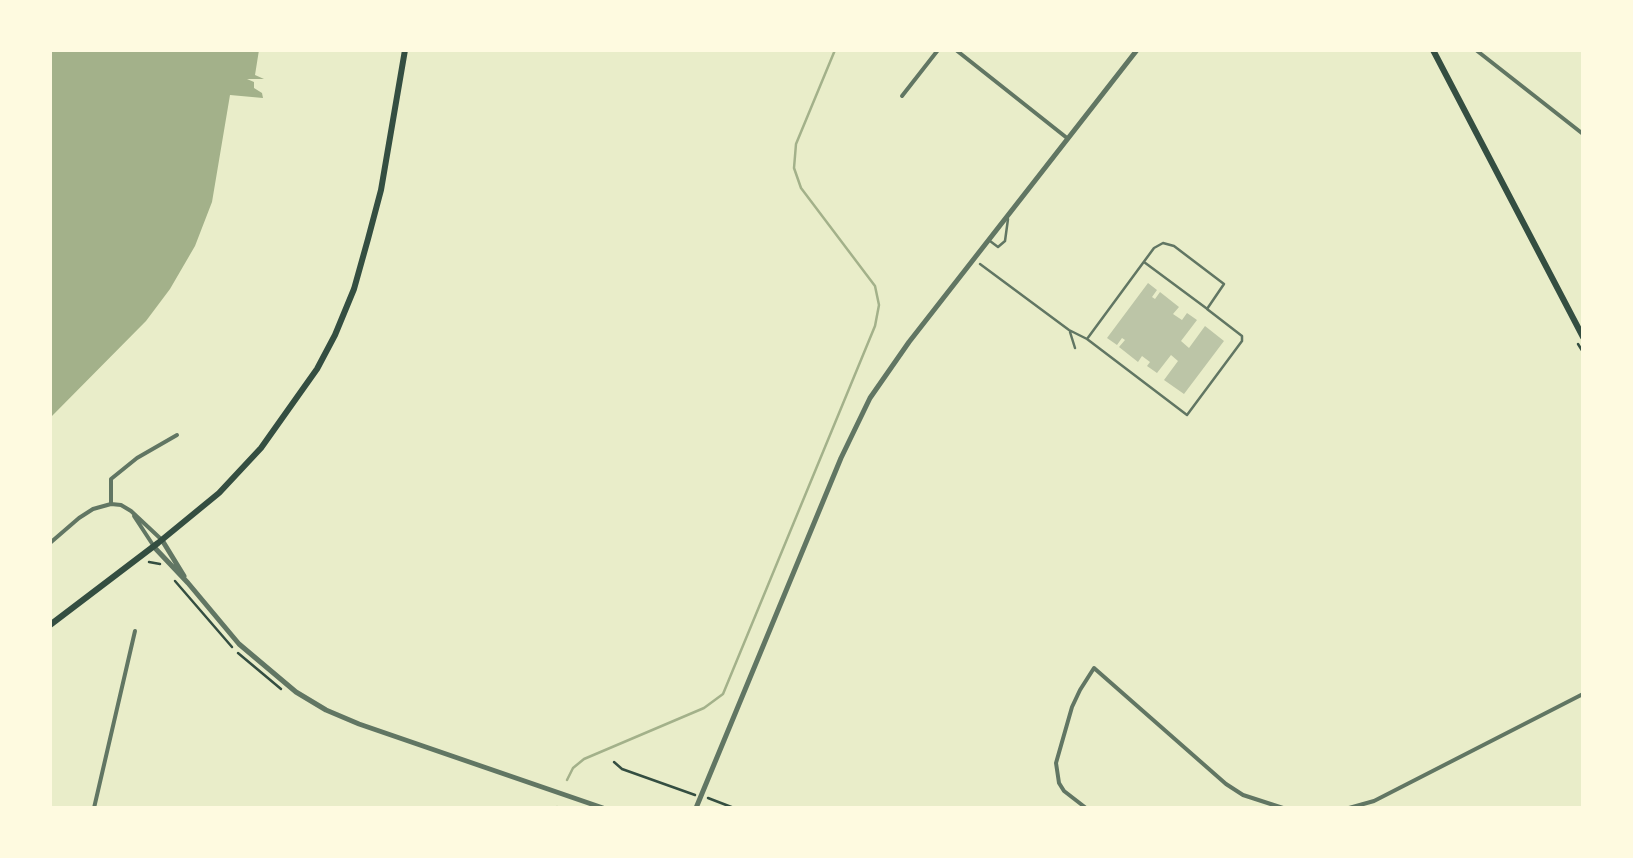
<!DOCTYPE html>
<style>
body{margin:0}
#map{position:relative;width:1633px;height:858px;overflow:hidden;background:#e9edc9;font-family:"Sofia Sans Condensed",sans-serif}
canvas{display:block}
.frame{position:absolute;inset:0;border:52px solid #fefae0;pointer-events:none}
</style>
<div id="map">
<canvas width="1633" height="858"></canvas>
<div class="frame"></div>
</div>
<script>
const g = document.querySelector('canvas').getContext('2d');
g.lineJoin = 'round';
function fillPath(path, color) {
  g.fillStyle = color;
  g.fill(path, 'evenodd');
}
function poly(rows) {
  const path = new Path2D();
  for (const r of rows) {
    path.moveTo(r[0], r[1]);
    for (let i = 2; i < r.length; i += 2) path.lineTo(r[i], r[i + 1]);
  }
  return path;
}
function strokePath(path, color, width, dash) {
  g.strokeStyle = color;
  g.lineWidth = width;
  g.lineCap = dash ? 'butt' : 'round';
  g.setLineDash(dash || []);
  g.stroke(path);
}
const water = poly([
 [50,50,259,50,255,75,264,79,247,79,254,82,254,88,262,93,263,98,230,95,212,202,195,246,170,289,146,321,50,418]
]);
const stream = poly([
 [567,780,573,768,584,759,704,708,723,694,875,326,879,305,875,286,801,188,794,168,796,144,835,50],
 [556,808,557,807]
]);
const building = poly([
 [1148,283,1157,290,1152,297,1155,299,1160,292,1179,307,1173,314,1182,320,1187,313,1197,320,1181,341,1189,348,1205,326,1224,341,1184,394,1164,380,1178,361,1171,355,1157,373,1147,366,1150,362,1142,356,1138,362,1119,347,1125,340,1122,338,1117,345,1107,338]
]);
const path = poly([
 [1578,344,1583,352],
 [149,562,160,564],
 [175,581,232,647],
 [238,653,281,689],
 [614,762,622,769,695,795],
 [708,798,734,808]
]);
const service = poly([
 [990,241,998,247,1005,241,1008,219],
 [1144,262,1206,308],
 [980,264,1069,330,1087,339,1154,248,1163,243,1174,246,1224,284,1207,309,1242,336,1242,341,1187,415,1087,339],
 [1070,332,1075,348]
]);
const minor = poly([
 [956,50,1067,138],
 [1476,50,1583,134],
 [902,96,938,50],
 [111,504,111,479,137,458,177,435],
 [134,516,153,545],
 [50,543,79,518,93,509,111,504,121,505,131,511,162,540],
 [94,808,135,631],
 [1086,808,1064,791,1059,783,1056,763,1072,707,1080,690,1094,668,1226,784,1243,795,1283,808],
 [1349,808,1374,801,1583,694]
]);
const tertiary = poly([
 [162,540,184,576],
 [154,547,188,583,239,644,296,692,326,710,359,724,603,808],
 [696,808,841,458,870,398,909,342,1137,50]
]);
const secondary = poly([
 [1433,50,1583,337]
]);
const primary = poly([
 [50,625,158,543,219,493,261,448,317,369,335,335,354,289,368,239,381,190,405,50]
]);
fillPath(water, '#a3b18a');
strokePath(stream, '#a3b18a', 2.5);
fillPath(building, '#bcc5a7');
strokePath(path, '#344e41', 2.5);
strokePath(service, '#617663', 2.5);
strokePath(minor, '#617663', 4);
strokePath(tertiary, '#617663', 5);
strokePath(secondary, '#344e41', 6);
strokePath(primary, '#344e41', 6);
</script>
